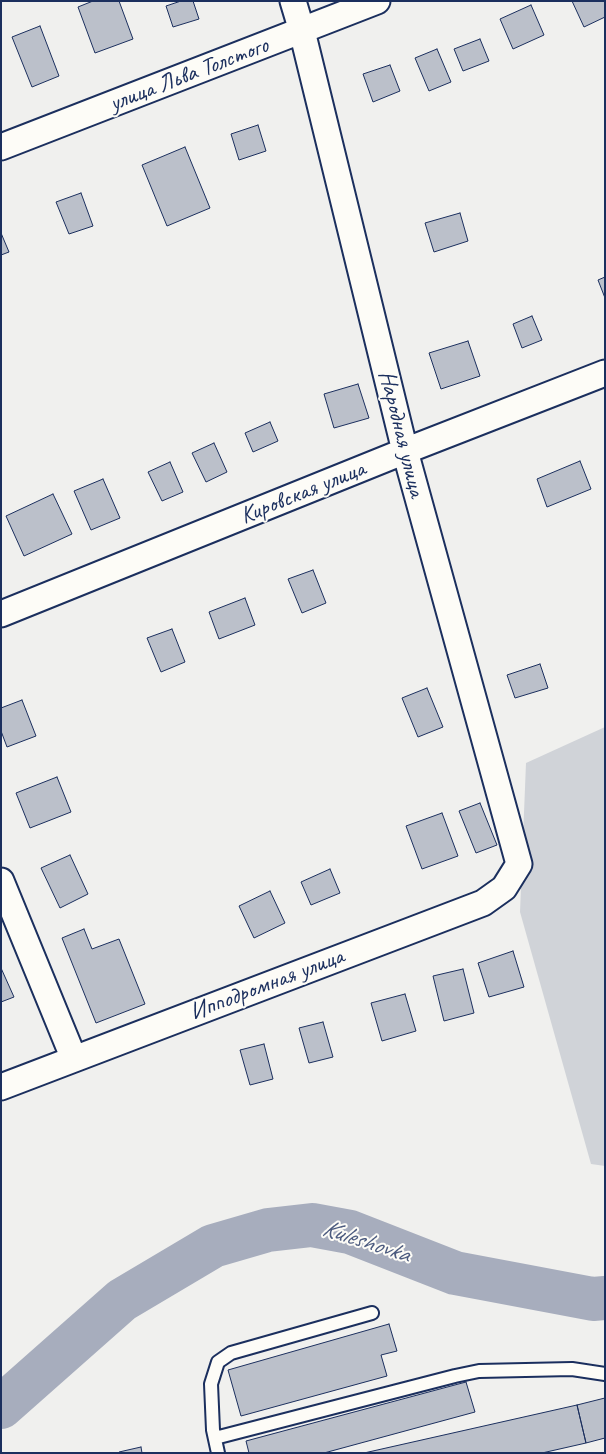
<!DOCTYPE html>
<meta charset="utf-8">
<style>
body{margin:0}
#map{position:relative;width:606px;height:1454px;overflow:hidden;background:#f0f0ee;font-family:Caveat,sans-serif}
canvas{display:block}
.frame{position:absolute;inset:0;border:2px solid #1b2f5e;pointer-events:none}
</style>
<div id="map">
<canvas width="606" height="1454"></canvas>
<div class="frame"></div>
</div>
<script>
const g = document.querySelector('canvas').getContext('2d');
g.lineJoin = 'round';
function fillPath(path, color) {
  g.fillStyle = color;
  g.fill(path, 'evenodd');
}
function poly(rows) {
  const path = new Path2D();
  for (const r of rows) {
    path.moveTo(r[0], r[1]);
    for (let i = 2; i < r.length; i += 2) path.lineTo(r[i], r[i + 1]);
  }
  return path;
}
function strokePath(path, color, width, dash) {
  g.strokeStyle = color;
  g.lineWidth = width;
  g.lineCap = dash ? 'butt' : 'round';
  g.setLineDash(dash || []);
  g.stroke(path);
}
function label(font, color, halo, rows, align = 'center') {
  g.font = font + ' Caveat,sans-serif';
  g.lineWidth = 4;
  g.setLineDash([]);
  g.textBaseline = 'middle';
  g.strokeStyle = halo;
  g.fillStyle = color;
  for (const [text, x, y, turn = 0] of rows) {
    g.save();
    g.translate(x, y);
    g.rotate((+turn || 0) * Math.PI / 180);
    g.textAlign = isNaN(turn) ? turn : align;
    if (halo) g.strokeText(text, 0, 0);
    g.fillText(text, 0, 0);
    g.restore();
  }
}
const green = poly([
 [605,727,605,1166,591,1164,520,912,526,763]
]);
const river = poly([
 [1,1407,122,1300,213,1246,268,1230,312,1225,350,1232,455,1273,593,1299,605,1298]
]);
const building = poly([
 [93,1,119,1,133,39,95,53,78,7,93,1],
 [181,1,193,1,199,19,173,27,166,6,181,1],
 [572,1,605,1,605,17,584,27,572,1],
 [531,5,544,35,513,49,500,19,531,5],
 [40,26,59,76,32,87,12,37,40,26],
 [480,39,489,61,463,71,454,49,480,39],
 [437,49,451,82,429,91,415,58,437,49],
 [390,65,400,91,373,102,363,74,390,65],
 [258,125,266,151,239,160,231,134,258,125],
 [185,147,210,208,167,226,142,165,185,147],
 [81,193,93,226,69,234,56,202,81,193],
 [460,213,468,241,434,252,425,223,460,213],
 [1,233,9,252,1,255,1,233],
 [605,277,605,298,598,280,605,277],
 [532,316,542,340,522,348,513,324,532,316],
 [468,341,480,376,441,389,429,353,468,341],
 [358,384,369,418,334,428,324,394,358,384],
 [270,422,278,441,253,452,245,433,270,422],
 [214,443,227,472,206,482,192,453,214,443],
 [580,461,591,489,547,507,537,479,580,461],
 [170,462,183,492,162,501,148,472,170,462],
 [103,479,120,518,91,530,74,491,103,479],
 [53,494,72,534,24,556,6,516,53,494],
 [313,570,326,603,302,613,288,579,313,570],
 [245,598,255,625,219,639,209,612,245,598],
 [172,629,185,662,161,672,147,638,172,629],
 [540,664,548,688,515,698,507,675,540,664],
 [427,688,443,727,418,737,402,698,427,688],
 [22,700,36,736,7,747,1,731,1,708,22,700],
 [57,777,71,812,30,828,16,793,57,777],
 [480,803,497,845,476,853,459,811,480,803],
 [442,813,458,856,422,869,406,826,442,813],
 [70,855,88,894,60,908,41,868,70,855],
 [330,869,340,893,311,905,301,882,330,869],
 [270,891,285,923,254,938,239,906,270,891],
 [84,929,92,949,119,939,145,1004,96,1023,62,938,84,929],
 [513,951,524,987,489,997,478,963,513,951],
 [1,968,14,997,1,1002,1,968],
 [463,969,474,1013,444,1021,433,976,463,969],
 [405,994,416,1031,382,1041,371,1003,405,994],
 [323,1022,333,1057,309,1063,299,1028,323,1022],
 [264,1044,273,1079,250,1085,240,1050,264,1044],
 [389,1324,397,1351,381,1355,387,1376,241,1416,228,1370,389,1324],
 [466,1382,475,1412,324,1453,249,1453,246,1441,466,1382],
 [605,1398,605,1438,586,1443,577,1405,605,1398],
 [577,1405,586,1443,542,1453,364,1453,577,1405],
 [141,1447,142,1453,120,1453,119,1452,141,1447]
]);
const service = poly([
 [215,1438,455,1376,479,1371,572,1369,605,1374],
 [218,1453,213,1430,211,1384,218,1362,231,1353,372,1313]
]);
const minor = poly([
 [1,147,377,1],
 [1,614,405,451,605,373],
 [1,881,74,1059],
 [1,1087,483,903,504,888,519,864,405,451,302,31,293,1]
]);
const streetNames = [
 ["улица Льва Толстого",189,75,-21],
 ["Народная улица",401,434,76],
 ["Кировская улица",303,493,-22],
 ["Ипподромная улица",267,985,-21]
];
const waterNames = [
 ["Kuleshovka",366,1242,18]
];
fillPath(green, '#d0d3d8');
strokePath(river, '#a7adbd', 44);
fillPath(building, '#bbc0ca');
strokePath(building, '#1b2f5e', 1);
strokePath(service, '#1b2f5e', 16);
strokePath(minor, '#1b2f5e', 29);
strokePath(service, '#fdfcf7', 12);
strokePath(minor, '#fdfcf7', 25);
label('24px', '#1b2f5e', '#fdfcf7', streetNames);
label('italic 25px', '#4c5b7f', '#fdfcf7', waterNames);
</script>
